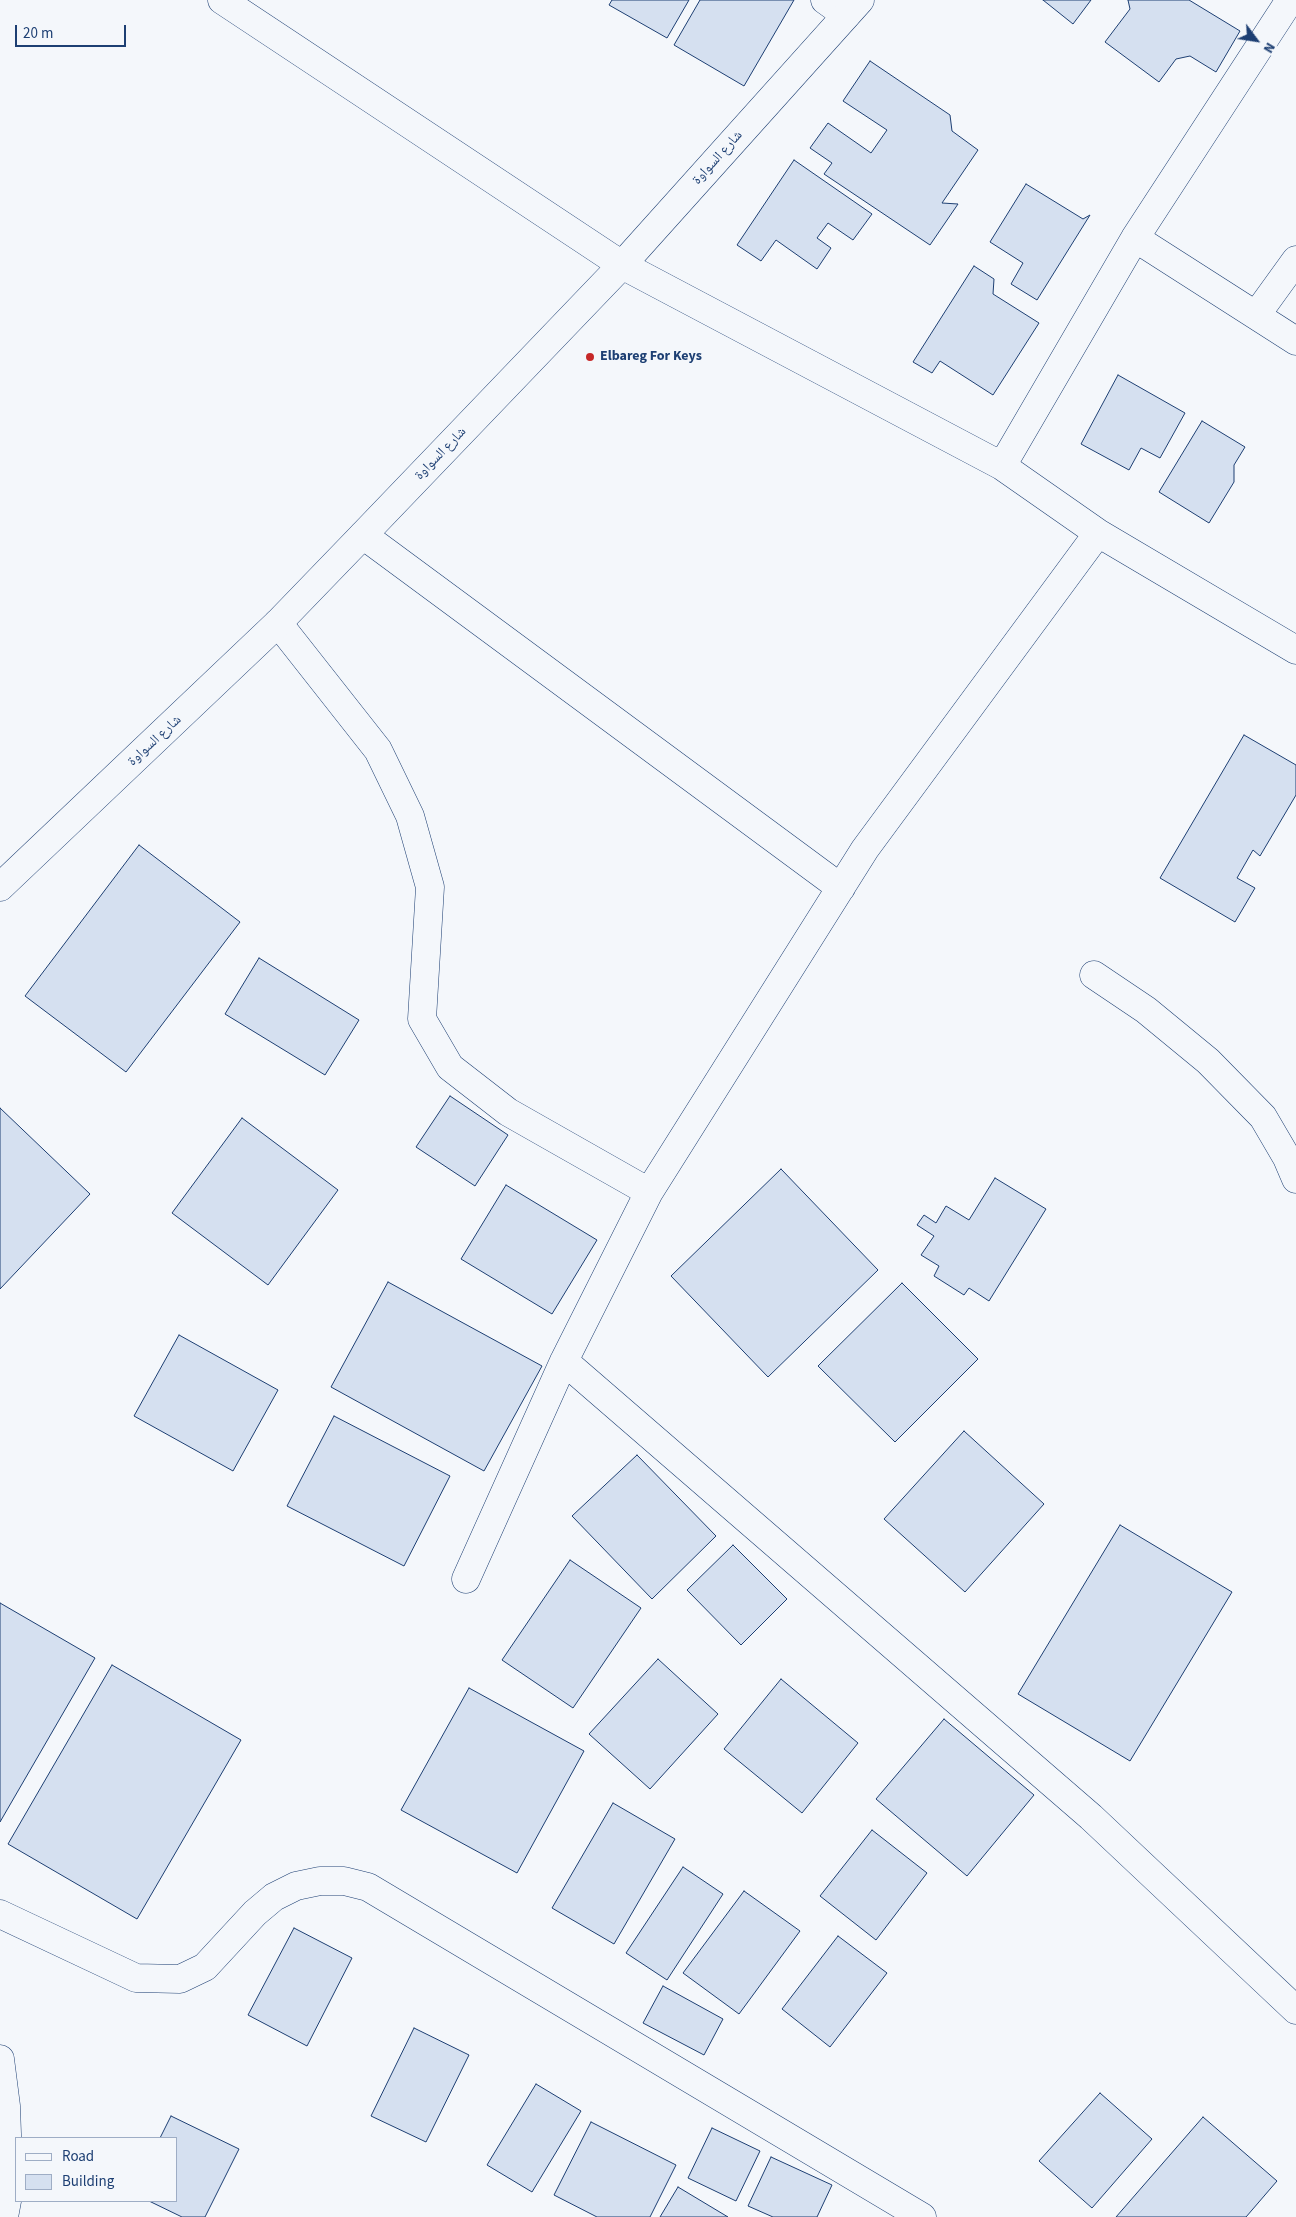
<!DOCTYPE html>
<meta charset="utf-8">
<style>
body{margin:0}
#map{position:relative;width:1296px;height:2217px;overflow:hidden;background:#f4f7fb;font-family:"Source Sans 3",sans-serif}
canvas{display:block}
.legend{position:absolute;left:15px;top:2137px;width:162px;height:65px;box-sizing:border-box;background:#f4f7fb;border:1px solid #9eadc5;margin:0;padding:6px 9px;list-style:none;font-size:15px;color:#1d3f73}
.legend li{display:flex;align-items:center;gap:10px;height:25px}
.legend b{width:25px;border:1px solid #9eadc5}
.north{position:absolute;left:1231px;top:15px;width:50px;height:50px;-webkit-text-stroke:4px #f4f7fb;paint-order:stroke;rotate:121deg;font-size:14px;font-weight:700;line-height:20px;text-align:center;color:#1d3f73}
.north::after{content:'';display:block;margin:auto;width:18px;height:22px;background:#1d3f73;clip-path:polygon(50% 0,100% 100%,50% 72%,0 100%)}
.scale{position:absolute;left:15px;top:25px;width:111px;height:22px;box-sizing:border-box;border:2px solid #1d3f73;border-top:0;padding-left:6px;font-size:15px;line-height:18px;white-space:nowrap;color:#1d3f73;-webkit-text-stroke:4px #f4f7fb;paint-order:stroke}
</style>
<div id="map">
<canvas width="1296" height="2217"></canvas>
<ul class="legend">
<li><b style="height:6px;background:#f4f7fb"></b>Road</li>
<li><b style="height:14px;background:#d5e0f0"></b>Building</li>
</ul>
<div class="north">N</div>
<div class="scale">20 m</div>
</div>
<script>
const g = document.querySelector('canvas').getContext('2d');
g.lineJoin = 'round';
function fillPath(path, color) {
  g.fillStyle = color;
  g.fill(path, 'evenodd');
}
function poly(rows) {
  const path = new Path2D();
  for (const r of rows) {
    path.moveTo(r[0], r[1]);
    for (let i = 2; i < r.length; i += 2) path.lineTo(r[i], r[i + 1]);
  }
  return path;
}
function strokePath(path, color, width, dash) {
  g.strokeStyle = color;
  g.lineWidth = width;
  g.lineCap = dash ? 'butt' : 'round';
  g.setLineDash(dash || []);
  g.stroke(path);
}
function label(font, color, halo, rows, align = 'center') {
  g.font = font + ' "Source Sans 3","Noto Naskh Arabic",sans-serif';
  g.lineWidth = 4;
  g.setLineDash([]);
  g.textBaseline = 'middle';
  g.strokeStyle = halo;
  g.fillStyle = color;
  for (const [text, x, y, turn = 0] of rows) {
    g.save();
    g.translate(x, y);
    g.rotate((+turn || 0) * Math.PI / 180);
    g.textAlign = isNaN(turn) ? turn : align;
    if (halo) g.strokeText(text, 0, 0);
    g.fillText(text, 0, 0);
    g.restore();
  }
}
const building = poly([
 [612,0,689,0,667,38,609,5,612,0],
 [700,0,794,0,744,86,674,45,700,0],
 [1043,0,1091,0,1073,24,1043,0],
 [1128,0,1189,0,1240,31,1216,72,1190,56,1176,59,1159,82,1105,42,1130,9,1128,0],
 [870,61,950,115,952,131,978,150,942,203,958,204,930,245,824,174,832,163,810,148,828,123,871,153,887,130,843,101,870,61],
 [794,160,872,214,853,240,828,223,817,238,831,248,817,269,776,240,761,261,737,245,794,160],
 [1026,184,1083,219,1090,215,1037,300,1011,284,1023,263,990,242,1026,184],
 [974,266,994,279,993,294,1039,323,993,395,940,361,932,373,913,362,974,266],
 [1118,375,1185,413,1160,458,1141,448,1129,470,1081,444,1118,375],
 [1202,421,1245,447,1234,465,1234,482,1209,523,1159,492,1202,421],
 [1244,735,1296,765,1296,795,1260,856,1253,850,1237,878,1255,888,1235,922,1160,878,1244,735],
 [139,845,240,922,126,1072,25,996,139,845],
 [259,958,359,1020,325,1075,225,1014,259,958],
 [450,1096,508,1135,475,1186,416,1147,450,1096],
 [0,1108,90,1194,0,1289,0,1108],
 [242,1118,338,1190,268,1285,172,1213,242,1118],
 [781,1169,878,1270,768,1377,671,1276,781,1169],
 [995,1178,1046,1209,989,1301,969,1288,964,1295,934,1276,939,1266,921,1255,934,1236,917,1225,924,1215,936,1223,946,1206,969,1220,995,1178],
 [506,1185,597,1240,552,1314,461,1259,506,1185],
 [388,1282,542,1366,484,1471,331,1387,388,1282],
 [902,1283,978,1359,895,1442,818,1366,902,1283],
 [179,1335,278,1390,233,1471,134,1416,179,1335],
 [334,1416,450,1476,404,1566,287,1506,334,1416],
 [964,1431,1044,1504,965,1592,884,1519,964,1431],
 [637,1455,716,1536,652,1599,572,1516,637,1455],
 [1120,1525,1232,1592,1130,1761,1018,1694,1120,1525],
 [733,1545,787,1599,741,1645,687,1590,733,1545],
 [570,1560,641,1608,573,1708,502,1660,570,1560],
 [0,1603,95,1658,0,1822,0,1603],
 [658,1659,718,1714,650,1789,589,1734,658,1659],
 [112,1665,241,1740,137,1919,8,1844,112,1665],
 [781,1679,858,1743,802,1813,724,1749,781,1679],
 [469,1688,584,1751,517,1873,401,1810,469,1688],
 [944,1719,1034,1795,967,1876,876,1799,944,1719],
 [613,1803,675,1839,614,1944,552,1908,613,1803],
 [872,1830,927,1873,876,1940,820,1896,872,1830],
 [683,1867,723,1894,667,1980,626,1953,683,1867],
 [744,1891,800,1931,739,2014,683,1973,744,1891],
 [294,1928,352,1958,307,2046,248,2015,294,1928],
 [838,1936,887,1973,830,2047,782,2009,838,1936],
 [663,1986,723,2019,704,2055,643,2023,663,1986],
 [414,2028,469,2055,426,2142,371,2116,414,2028],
 [536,2084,581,2111,532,2192,487,2165,536,2084],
 [1100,2093,1152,2139,1092,2208,1039,2161,1100,2093],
 [171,2116,239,2149,205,2217,182,2217,149,2201,176,2201,176,2138,160,2138,171,2116],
 [1203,2117,1277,2181,1246,2217,1116,2217,1203,2117],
 [591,2122,676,2165,650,2217,597,2217,554,2195,591,2122],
 [712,2128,760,2151,736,2201,688,2178,712,2128],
 [771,2157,832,2185,817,2217,773,2217,748,2206,771,2157],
 [678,2187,728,2217,660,2217,678,2187]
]);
const street = poly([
 [222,0,622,265,1002,466,1098,533,1296,650],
 [825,0,846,15],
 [1135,238,1296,341],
 [1257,314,1296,260],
 [1002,466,1135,238,1290,0],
 [363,535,841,888],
 [278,623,378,750,410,816,430,887,422,1019,450,1067,508,1112,649,1192],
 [1094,975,1146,1010,1208,1061,1263,1117,1287,1158,1296,1179],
 [564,1361,1091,1817,1296,2010],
 [466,1579,564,1361,649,1192,865,849,1098,533],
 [0,1914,136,1978,180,1979,205,1967,255,1913,274,1897,296,1886,320,1881,344,1881,368,1887,922,2217],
 [0,2059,6,2106,9,2190,4,2217]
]);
const secondary = poly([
 [0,887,278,623,363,535,622,265,860,0]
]);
const markers = [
 [590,357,5,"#c62828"]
];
const streetNames = [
 ["شارع السواوة",718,158,-48],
 ["شارع السواوة",441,454,-46],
 ["شارع السواوة",155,741,-43]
];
const poiNames = [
 ["Elbareg For Keys",600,357]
];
fillPath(building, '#d5e0f0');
strokePath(building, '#1d3f73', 1);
strokePath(street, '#1d3f73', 29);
strokePath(secondary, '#1d3f73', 29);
strokePath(street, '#f4f7fb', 28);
strokePath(secondary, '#f4f7fb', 28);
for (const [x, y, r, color] of markers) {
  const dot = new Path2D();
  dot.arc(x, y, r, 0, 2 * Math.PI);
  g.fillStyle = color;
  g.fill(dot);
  strokePath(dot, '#f4f7fb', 2);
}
label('14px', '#1d3f73', '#f4f7fb', streetNames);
label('bold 14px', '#1d3f73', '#f4f7fb', poiNames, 'left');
</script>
